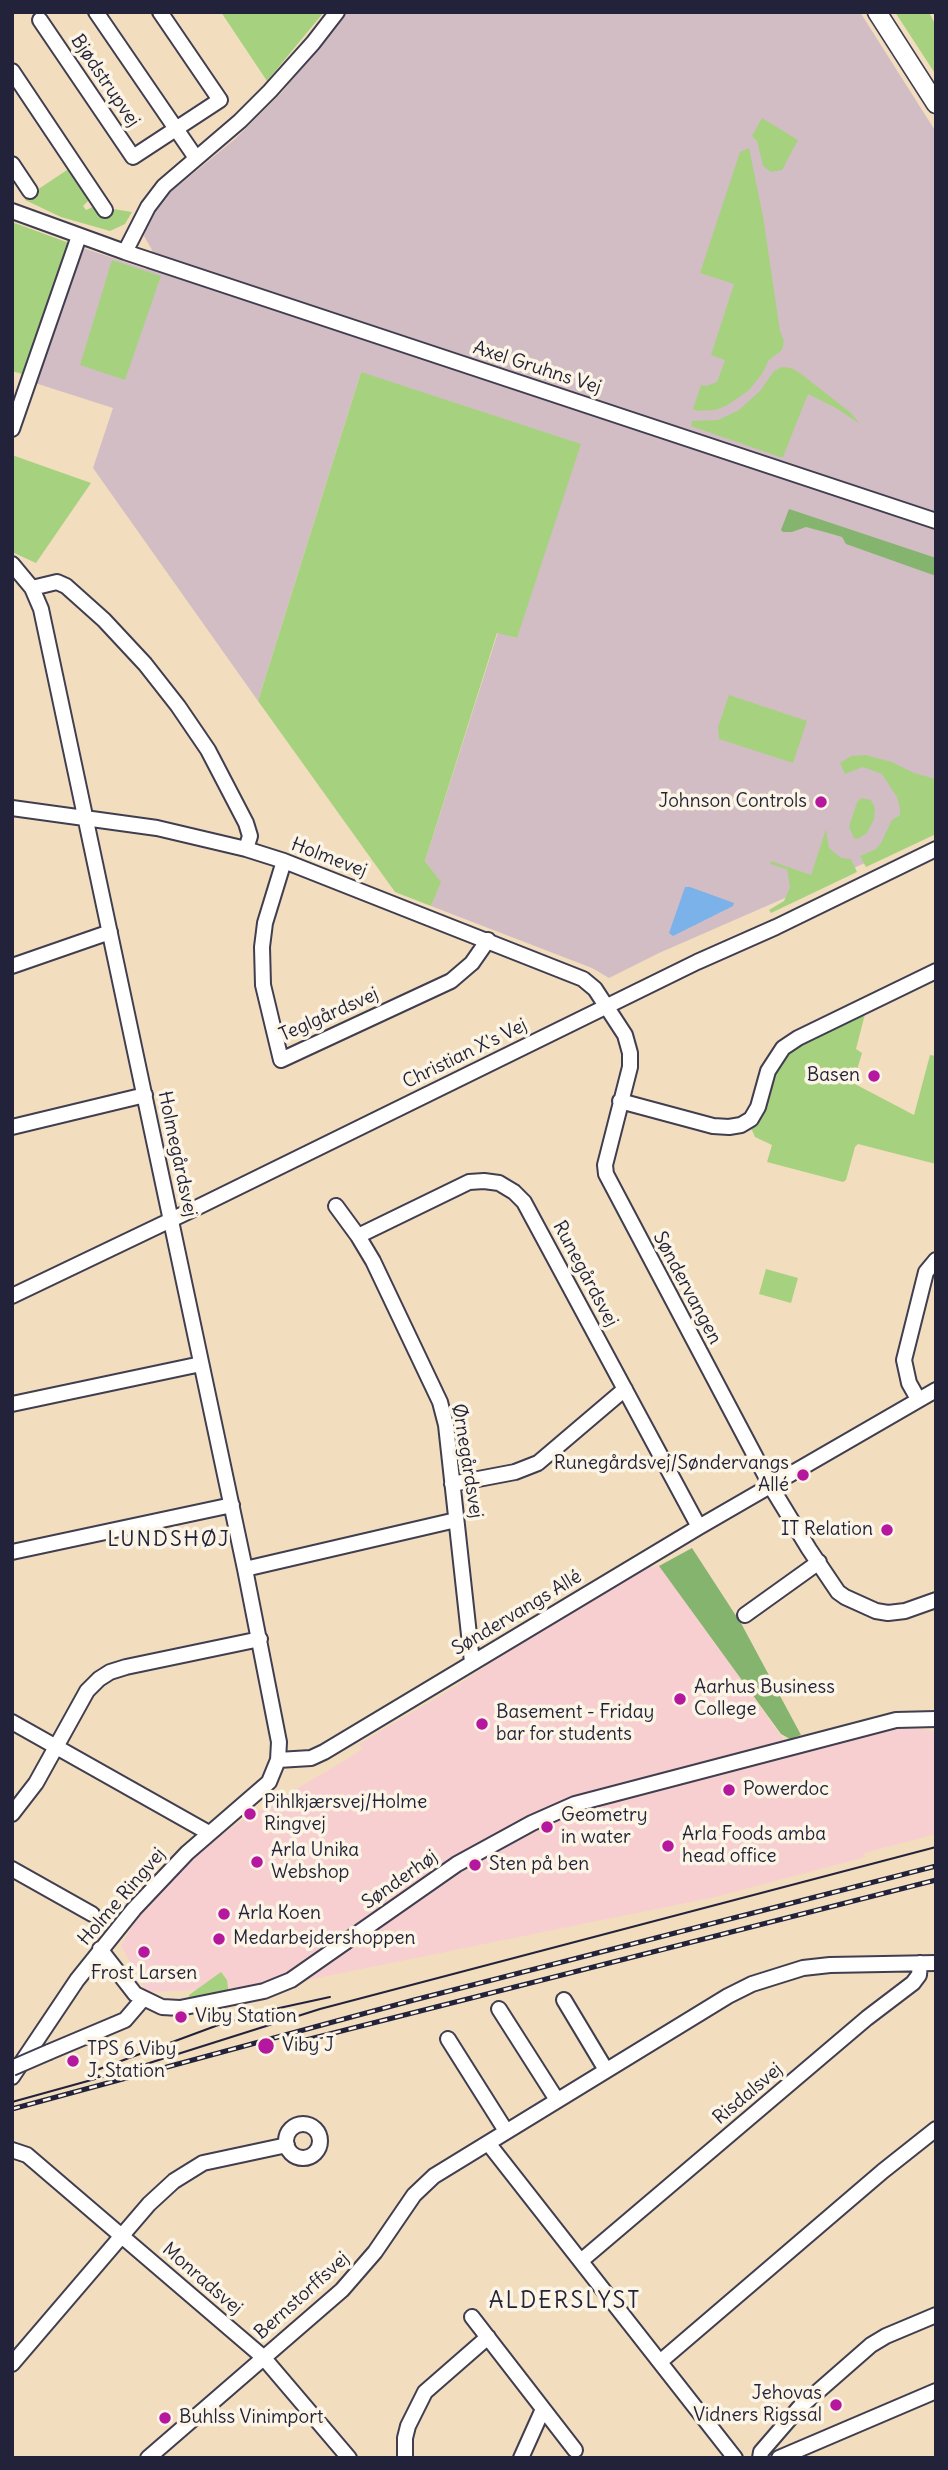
<!DOCTYPE html>
<meta charset="utf-8">
<style>
body{margin:0}
#map{position:relative;width:948px;height:2470px;overflow:hidden;background:#f2ddbf;font-family:Delius,sans-serif}
canvas{display:block}
.frame{position:absolute;inset:0;border:14px solid #22223b;pointer-events:none}
</style>
<div id="map">
<canvas width="948" height="2470"></canvas>
<div class="frame"></div>
</div>
<script>
const g = document.querySelector('canvas').getContext('2d');
g.lineJoin = 'round';
function fillPath(path, color) {
  g.fillStyle = color;
  g.fill(path, 'evenodd');
}
function poly(rows) {
  const path = new Path2D();
  for (const r of rows) {
    if (r.length === 3) {
      path.moveTo(r[0] + r[2], r[1]);
      path.arc(r[0], r[1], r[2], 0, 2 * Math.PI);
      continue;
    }
    path.moveTo(r[0], r[1]);
    for (let i = 2; i < r.length; i += 2) path.lineTo(r[i], r[i + 1]);
  }
  return path;
}
function strokePath(path, color, width, dash) {
  g.strokeStyle = color;
  g.lineWidth = width;
  g.lineCap = dash ? 'butt' : 'round';
  g.setLineDash(dash || []);
  g.stroke(path);
}
function label(font, color, halo, rows, align = 'center') {
  g.font = font + ' Delius,sans-serif';
  g.lineWidth = 7;
  g.setLineDash([]);
  g.textBaseline = 'middle';
  g.strokeStyle = halo;
  g.fillStyle = color;
  for (const [text, x, y, turn = 0] of rows) {
    g.save();
    g.translate(x, y);
    g.rotate((+turn || 0) * Math.PI / 180);
    g.textAlign = isNaN(turn) ? turn : align;
    if (halo) g.strokeText(text, 0, 0);
    g.fillText(text, 0, 0);
    g.restore();
  }
}
const built = poly([
 [646,1559,652,1568,659,1565,784,1740,772,1744,779,1754,895,1727,920,1728,936,1732,936,1834,864,1853,865,1857,715,1897,278,1986,147,1992,121,1946,157,1883,235,1825,344,1761,362,1749,359,1744,453,1688]
]);
const industrial = poly([
 [344,12,860,12,936,132,936,832,659,953,609,978,592,968,431,906,440,882,425,861,498,632,516,638,361,372,258,701,93,468,113,408,35,383,80,247,146,269,152,250,144,236,148,222,167,195,235,139,282,92,329,36]
]);
const green = poly([
 [221,12,324,12,267,81],
 [895,12,929,12,936,26,936,75],
 [762,118,798,140,782,170,771,172,763,166,757,141,752,136],
 [749,148,763,216,780,331,784,341,782,350,769,360,762,374,748,391,726,406,715,410,698,411,693,409,701,385,706,386,717,382,725,360,711,355,734,284,700,273,740,152],
 [70,168,90,199,83,206,86,210,95,206,132,212,125,224,110,231,61,217,25,200,28,196],
 [12,222,69,243,25,375,12,371],
 [112,260,161,276,125,380,80,365],
 [782,367,791,368,800,373,851,413,860,424,836,408,808,394,783,457,780,457,691,426,692,421,718,420,739,410,760,391,774,371],
 [361,372,581,444,517,638,497,633,425,861,441,882,431,906,395,892,258,701],
 [12,455,91,483,36,563,12,552],
 [729,695,807,721,793,763,719,739,718,727],
 [866,755,892,762,914,773,936,779,936,834,866,867,860,856,876,849,881,843,892,820,900,815,900,808,897,797,882,774,863,767,845,774,840,763,851,756],
 [862,798,871,800,875,808,874,819,867,833,858,839,854,838,849,827,857,802],
 [826,829,829,848,841,858,851,859,857,872,771,913,769,910,784,901,790,887,787,869,770,864,771,861,811,875],
 [865,1014,856,1049,862,1053,853,1083,914,1115,930,1055,936,1056,936,1164,858,1144,855,1147,846,1180,843,1182,767,1162,772,1145,755,1137,751,1128,771,1078,792,1050],
 [766,1269,798,1278,791,1303,759,1294],
 [221,1972,227,1980,229,1995,190,2002,189,1995]
]);
const forest = poly([
 [789,509,936,558,936,576,846,544,842,537,832,534,806,527,792,532,783,532,781,530],
 [692,1548,742,1625,801,1735,790,1739,781,1734,659,1566]
]);
const water = poly([
 [685,887,690,887,734,903,733,906,673,936,669,933]
]);
const minor = poly([
 [96,12,196,158],
 [40,20,133,157,220,100,160,12],
 [12,71,105,210],
 [12,164,30,191],
 [12,211,125,252,936,521],
 [125,252,148,207,164,186,240,121,270,91,313,43,337,12],
 [12,429,79,236],
 [12,564,32,588,41,609,245,1569,279,1742,278,1760,269,1782,187,1853,134,1909,77,1980,12,2077],
 [32,588,57,582,66,586,104,620,145,664,178,706,208,750,246,823,250,836,246,849],
 [12,808,157,828,246,849,284,861,583,979,595,989,625,1035,630,1053,630,1067,605,1165,606,1174,773,1490,809,1549,838,1592,845,1597,876,1611,888,1613,905,1611,936,1600],
 [284,861,265,923,262,947,263,985,281,1060,451,981,472,963,488,940],
 [12,966,110,932],
 [620,1101,713,1126,729,1127,741,1125,751,1119,758,1107,768,1071,783,1048,798,1038,936,971],
 [12,1127,145,1095],
 [336,1206,358,1236,373,1261,440,1402,446,1425,472,1662],
 [358,1236,469,1182,484,1181,499,1183,514,1192,524,1202,699,1527],
 [12,1296,198,1207,697,962,776,927,936,849],
 [918,1399,909,1383,904,1360,926,1272,936,1260],
 [12,1404,201,1364],
 [452,1484,515,1472,538,1463,625,1389],
 [12,1552,232,1505],
 [245,1569,456,1520],
 [745,1615,819,1562],
 [12,1722,209,1833],
 [278,1760,311,1758,324,1752,699,1527,936,1390],
 [12,1814,36,1783,87,1691,99,1679,110,1672,126,1667,260,1639],
 [12,1869,92,1914],
 [100,1949,135,1994,162,2007,180,2008,264,1991,291,1980,457,1864,532,1823,575,1804,896,1720,936,1719],
 [564,2000,606,2070],
 [499,2009,557,2100],
 [448,2039,506,2131],
 [49,2052,125,2020,143,1999],
 [303,2141,17],
 [488,2143,735,2458],
 [12,2150,27,2155,263,2357,349,2458],
 [582,2260,867,2018,913,1983,919,1975,920,1963],
 [472,2317,575,2450],
 [661,2361,883,2171,936,2129],
 [12,2364,149,2204,174,2181,203,2163,287,2145],
 [148,2458,342,2290,375,2252,414,2195,434,2176,728,1996,752,1984,803,1968,830,1965,936,1963],
 [405,2458,405,2438,408,2426,425,2392,488,2337],
 [521,2458,543,2409],
 [760,2458,761,2452,799,2408,871,2345,886,2336,936,2315],
 [779,2458,936,2391]
]);
const major = poly([
 [877,12,936,104]
]);
const tram = poly([
 [94,2071,221,2024,270,2010,330,1997],
 [12,2102,124,2071,320,2009,936,1847]
]);
const rail = poly([
 [302,2041,936,1880],
 [12,2109,414,2000,936,1866]
]);
const minorBridge = poly([
 [12,2068,49,2052]
]);
const markers = [
 [821,802,7,"#b5179e"],
 [874,1076,7,"#b5179e"],
 [803,1475,7,"#b5179e"],
 [887,1530,7,"#b5179e"],
 [680,1699,7,"#b5179e"],
 [482,1724,7,"#b5179e"],
 [729,1790,7,"#b5179e"],
 [250,1814,7,"#b5179e"],
 [547,1827,7,"#b5179e"],
 [668,1846,7,"#b5179e"],
 [257,1862,7,"#b5179e"],
 [475,1865,7,"#b5179e"],
 [224,1914,7,"#b5179e"],
 [219,1939,7,"#b5179e"],
 [144,1952,7,"#b5179e"],
 [181,2017,7,"#b5179e"],
 [266,2046,9,"#b5179e"],
 [73,2061,7,"#b5179e"],
 [836,2405,7,"#b5179e"],
 [165,2418,7,"#b5179e"]
];
const streetNames = [
 ["Bjødstrupvej",105,81,56],
 ["Axel Gruhns Vej",537,368,18],
 ["Holmevej",329,858,21],
 ["Teglgårdsvej",329,1015,-24],
 ["Christian X's Vej",465,1054,-26],
 ["Holmegårdsvej",177,1154,78],
 ["Runegårdsvej",585,1274,62],
 ["Søndervangen",687,1288,62],
 ["Ørnegårdsvej",467,1461,81],
 ["Søndervangs Allé",517,1613,-31],
 ["Sønderhøj",400,1880,-35],
 ["Holme Ringvej",122,1897,-49],
 ["Risdalsvej",748,2094,-40],
 ["Monradsvej",202,2279,41],
 ["Bernstorffsvej",302,2296,-42]
];
const poiNames = [
 ["Johnson Controls",807,802,"right"],
 ["Basen",860,1076,"right"],
 ["Runegårdsvej/Søndervangs",789,1464,"right"],
 ["Allé",789,1486,"right"],
 ["IT Relation",873,1530,"right"],
 ["Aarhus Business",694,1688],
 ["College",694,1710],
 ["Basement - Friday",496,1713],
 ["bar for students",496,1735],
 ["Powerdoc",743,1790],
 ["Pihlkjærsvej/Holme",264,1803],
 ["Ringvej",264,1825],
 ["Geometry",561,1816],
 ["in water",561,1838],
 ["Arla Foods amba",682,1835],
 ["head office",682,1857],
 ["Arla Unika",271,1851],
 ["Webshop",271,1873],
 ["Sten på ben",489,1865],
 ["Arla Koen",238,1914],
 ["Medarbejdershoppen",233,1939],
 ["Frost Larsen",144,1974,"center"],
 ["Viby Station",195,2017],
 ["Viby J",282,2046],
 ["TPS 6 Viby",87,2050],
 ["J. Station",87,2072],
 ["Jehovas",822,2394,"right"],
 ["Vidners Rigssal",822,2416,"right"],
 ["Buhlss Vinimport",179,2418]
];
const neighbourhoodNames = [
 ["LUNDSHØJ",169,1540]
];
const quarterNames = [
 ["ALDERSLYST",565,2301]
];
fillPath(built, '#f7cfd0');
fillPath(industrial, '#d2bdc5');
fillPath(green, '#a6d27f');
fillPath(forest, '#84b46e');
fillPath(water, '#7bb2ea');
strokePath(minor, '#413e4f', 18);
strokePath(major, '#413e4f', 21);
strokePath(minor, '#fff', 14);
strokePath(major, '#fff', 18);
strokePath(tram, '#22223b', 2);
strokePath(rail, '#22223b', 5);
strokePath(rail, '#fcf5e5', 2.5, [8]);
strokePath(minorBridge, '#413e4f', 18, []);
strokePath(minorBridge, '#fff', 14);
for (const [x, y, r, color] of markers) {
  const dot = new Path2D();
  dot.arc(x, y, r, 0, 2 * Math.PI);
  g.fillStyle = color;
  g.fill(dot);
  strokePath(dot, '#fcf5e5', 2.5);
}
label('19px', '#22223b', '#fcf5e5', streetNames);
label('19px', '#22223b', '#fcf5e5', poiNames, 'left');
g.letterSpacing = '2px';
label('21px', '#22223b', '#fcf5e5', neighbourhoodNames);
g.letterSpacing = '0px';
g.letterSpacing = '2px';
label('23px', '#22223b', '#fcf5e5', quarterNames);
g.letterSpacing = '0px';
</script>
